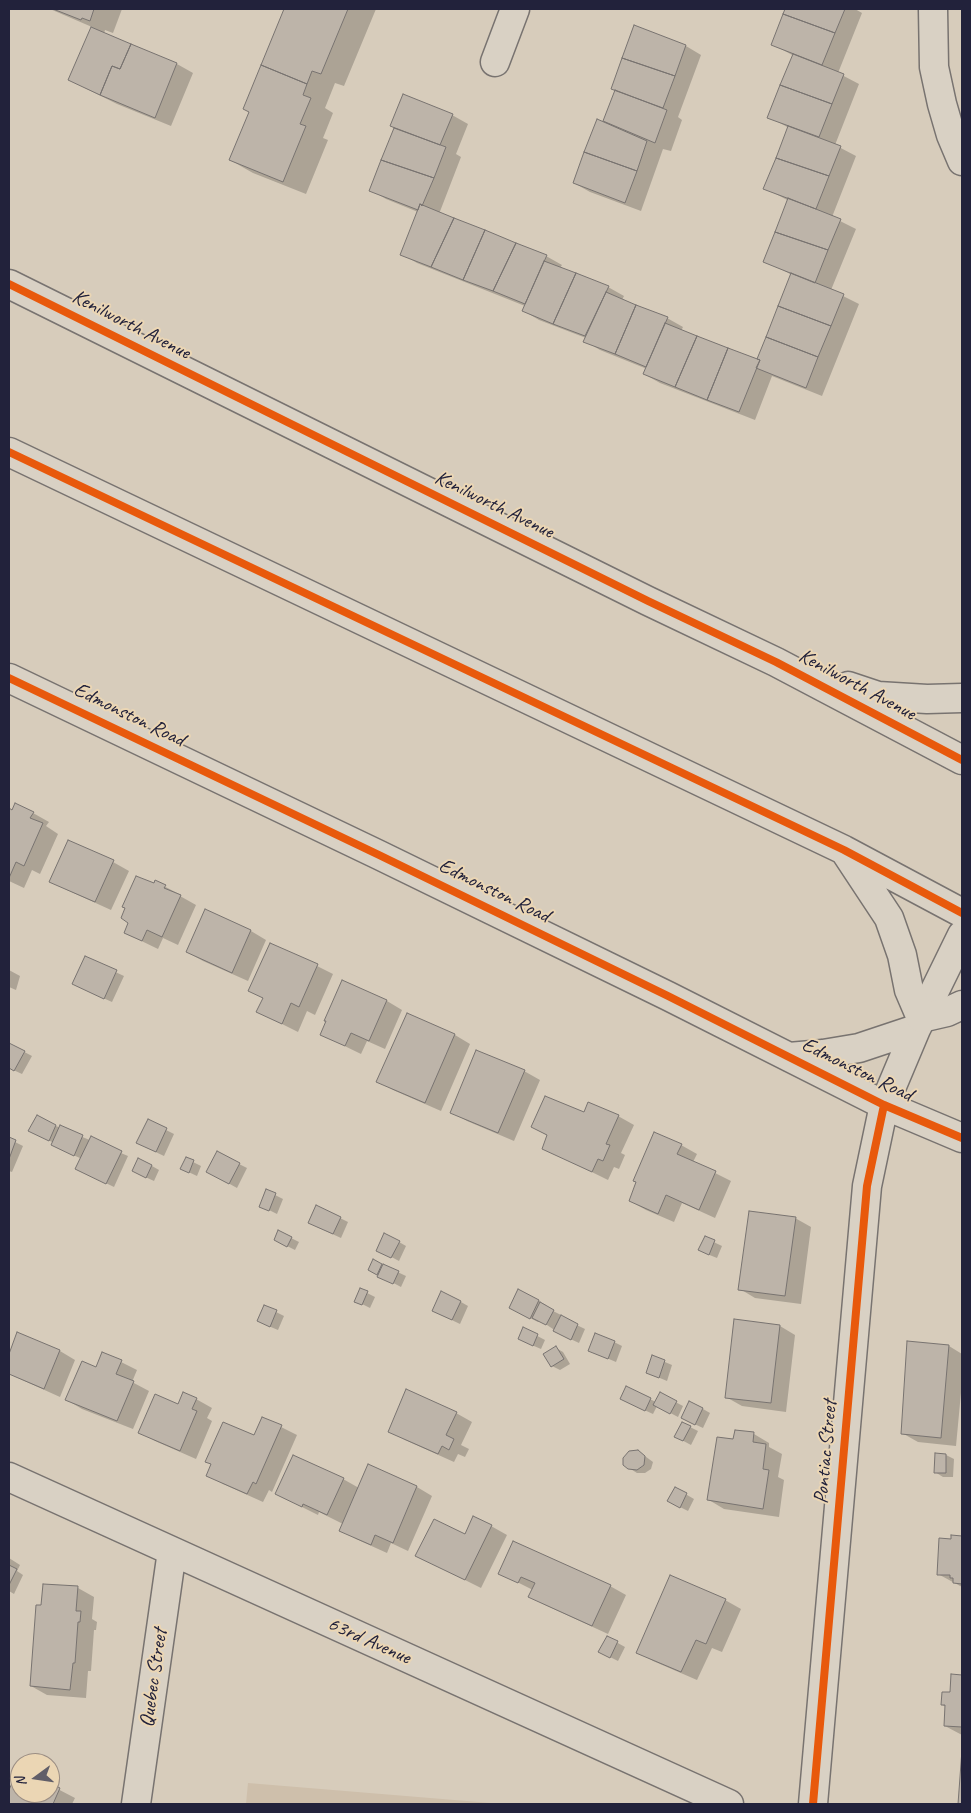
<!DOCTYPE html>
<style>
body{margin:0}
#map{position:relative;width:971px;height:1813px;overflow:hidden;background:#d7ccbb;font-family:Caveat,sans-serif}
canvas{display:block}
.frame{position:absolute;inset:0;border:10px solid #22223b;pointer-events:none}
.north{position:absolute;left:10px;top:1753px;width:50px;height:50px;box-sizing:border-box;background:#ebd6b4;border:1px solid #9b8e84;border-radius:50%;rotate:256deg;font-size:14px;font-weight:700;line-height:20px;text-align:center;color:#22223b}
.north::after{content:'';display:block;margin:auto;width:18px;height:22px;background:#615e68;clip-path:polygon(50% 0,100% 100%,50% 72%,0 100%)}
</style>
<div id="map">
<canvas width="971" height="1813"></canvas>
<div class="frame"></div>
<div class="north">N</div>
</div>
<script>
const g = document.querySelector('canvas').getContext('2d');
g.lineJoin = 'round';
function fillPath(path, color) {
  g.fillStyle = color;
  g.fill(path, 'evenodd');
}
function poly(rows) {
  const path = new Path2D();
  for (const r of rows) {
    path.moveTo(r[0], r[1]);
    for (let i = 2; i < r.length; i += 2) path.lineTo(r[i], r[i + 1]);
  }
  return path;
}
function strokePath(path, color, width, dash) {
  g.strokeStyle = color;
  g.lineWidth = width;
  g.lineCap = dash ? 'butt' : 'round';
  g.setLineDash(dash || []);
  g.stroke(path);
}
function label(font, color, halo, rows, align = 'center') {
  g.font = font + ' Caveat,sans-serif';
  g.lineWidth = 4;
  g.setLineDash([]);
  g.textBaseline = 'middle';
  g.strokeStyle = halo;
  g.fillStyle = color;
  for (const [text, x, y, turn = 0] of rows) {
    g.save();
    g.translate(x, y);
    g.rotate((+turn || 0) * Math.PI / 180);
    g.textAlign = isNaN(turn) ? turn : align;
    if (halo) g.strokeText(text, 0, 0);
    g.fillText(text, 0, 0);
    g.restore();
  }
}
const green = poly([
 [248,1783,503,1804,246,1804]
]);
const shadow = poly([
 [50,9,122,9,113,33,105,30,104,34,177,64,193,73,171,126,117,104,85,88,92,27],
 [286,9,376,9,344,86,335,83,325,108,333,113,323,138,328,140,306,194,253,173,230,160,250,112,244,109],
 [787,9,855,9,862,13,838,73,859,84,835,145,856,156,832,217,856,229,831,290,859,304,822,396,772,376,755,420,660,383,644,374,647,369,600,350,585,341,586,338,539,320,524,311,525,306,417,263,402,254,418,212,386,199,371,190,396,128,452,115,468,124,456,154,461,157,439,214,546,256,562,265,560,268,608,287,624,296,622,300,667,318,683,327,681,331,757,361,792,275,765,261,789,201,765,188,789,128,769,117,794,56,772,44],
 [635,27,686,46,701,55,678,117,682,120,671,151,663,149,641,211,590,192,574,183,604,123,616,90],
 [9,810,13,812,33,813,49,822,46,826,58,834,40,874,32,870,24,888,9,881],
 [113,862,129,871,111,910,67,890,51,881],
 [156,882,181,895,180,896,196,905,178,945,163,938,158,949,125,933,130,923],
 [251,931,266,940,248,981,203,961,187,952],
 [270,944,317,966,333,974,315,1015,307,1011,298,1032,258,1012,264,999,249,990],
 [85,958,124,976,112,1002,81,988],
 [9,970,20,976,16,990,9,987],
 [342,982,387,1001,402,1010,385,1049,367,1041,361,1054,322,1035],
 [407,1014,455,1035,470,1044,441,1111,393,1090,377,1081],
 [9,1044,32,1056,22,1074,9,1068],
 [477,1051,524,1071,540,1080,514,1141,467,1121,451,1112],
 [585,1114,618,1116,634,1125,621,1153,625,1155,619,1169,614,1167,608,1180,543,1148,548,1136,532,1127],
 [148,1121,174,1134,164,1156,145,1147],
 [56,1126,128,1156,114,1187,85,1173,82,1159,60,1149,54,1143,38,1135],
 [9,1139,23,1146,12,1172,9,1171],
 [681,1145,697,1154,693,1162,731,1181,715,1218,682,1203,674,1222,646,1210,630,1201],
 [187,1159,201,1166,197,1176,182,1169],
 [239,1164,247,1168,237,1188,208,1172],
 [152,1166,159,1170,154,1181,141,1175],
 [267,1191,283,1199,277,1214,261,1206],
 [340,1218,348,1222,341,1238,317,1227],
 [795,1218,811,1227,801,1304,755,1298,740,1289],
 [291,1238,299,1242,295,1250,283,1244],
 [705,1238,722,1246,717,1258,707,1254],
 [399,1242,406,1246,399,1261,384,1253],
 [374,1261,406,1276,401,1287,369,1270],
 [519,1290,546,1305,545,1307,561,1315,560,1317,585,1329,579,1343,562,1335,541,1321,538,1322,518,1312],
 [367,1293,375,1297,370,1308,356,1301],
 [461,1302,468,1306,460,1324,433,1311],
 [264,1306,284,1316,278,1330,266,1325],
 [780,1326,795,1335,786,1412,742,1406,726,1397],
 [524,1329,545,1340,541,1349,527,1343],
 [18,1333,60,1351,75,1360,60,1397,9,1374,9,1357],
 [614,1342,622,1346,616,1362,590,1351],
 [909,1342,949,1346,962,1354,962,1382,956,1446,918,1442,902,1433],
 [556,1348,563,1352,570,1364,560,1370,552,1366],
 [103,1353,137,1370,132,1382,149,1391,133,1429,82,1409,67,1400,97,1368],
 [653,1357,672,1365,667,1381,648,1373],
 [626,1388,656,1402,660,1394,683,1406,678,1417,657,1406,653,1414,629,1403],
 [196,1399,212,1408,207,1418,212,1421,196,1459,155,1441,140,1432,178,1406],
 [703,1409,710,1413,703,1428,690,1422],
 [456,1413,472,1422,461,1445,469,1449,465,1457,458,1454,454,1462,405,1440,389,1431],
 [263,1418,297,1435,272,1492,269,1490,263,1502,223,1484,208,1475,255,1437],
 [690,1427,698,1431,691,1445,676,1437],
 [754,1434,769,1443,769,1447,782,1454,778,1477,784,1480,779,1517,724,1509,709,1500,734,1440],
 [638,1451,653,1462,651,1469,645,1473,637,1473,629,1468],
 [936,1454,946,1455,954,1459,953,1477,943,1477,935,1472],
 [368,1466,417,1487,432,1496,408,1551,391,1543,387,1553,356,1539,340,1530,343,1524,319,1512,318,1515,276,1494,343,1479,359,1488],
 [675,1488,694,1499,688,1511,676,1505],
 [491,1526,507,1535,481,1588,417,1556],
 [952,1537,962,1537,962,1587,938,1574],
 [9,1558,20,1565,17,1571,23,1575,14,1594,9,1591],
 [499,1573,610,1586,626,1595,608,1634,545,1605,530,1596,533,1590],
 [671,1576,725,1600,741,1609,722,1652,712,1648,697,1680,653,1661,638,1652],
 [44,1585,78,1588,94,1597,92,1619,97,1622,96,1630,94,1630,91,1671,88,1671,86,1698,47,1695,31,1686],
 [607,1637,625,1647,618,1661,600,1652],
 [952,1676,962,1676,962,1735,945,1726,946,1707,942,1705,951,1694],
 [19,1770,20,1793,50,1793,50,1785,75,1798,72,1804,9,1804,9,1793]
]);
const building = poly([
 [53,9,94,9,90,21,82,18,81,20,53,9],
 [284,9,348,9,321,74,312,71,307,84,261,65,284,9],
 [785,9,845,9,835,33,783,14,785,9],
 [783,14,835,33,822,65,771,45,783,14],
 [634,25,686,45,675,76,622,58,634,25],
 [91,27,131,44,120,69,112,66,100,95,68,80,91,27],
 [131,44,177,63,155,118,100,95,112,66,120,69,131,44],
 [793,54,844,74,832,104,780,85,793,54],
 [622,58,675,76,663,108,611,89,622,58],
 [261,65,307,84,303,95,311,98,300,124,306,126,283,182,229,160,249,112,243,109,261,65],
 [780,85,832,104,819,137,767,118,780,85],
 [615,90,667,110,655,143,603,121,615,90],
 [403,94,453,114,440,145,390,126,403,94],
 [597,119,647,141,637,171,584,152,597,119],
 [788,126,841,146,829,176,776,158,788,126],
 [394,128,446,147,434,178,381,160,394,128],
 [584,152,637,171,625,203,573,183,584,152],
 [776,158,829,176,816,209,763,189,776,158],
 [381,160,434,178,422,206,420,204,418,210,369,191,381,160],
 [788,198,841,219,828,250,775,232,788,198],
 [420,204,454,218,431,267,400,255,420,204],
 [454,218,485,230,463,280,431,267,454,218],
 [485,230,516,243,493,291,463,280,485,230],
 [775,232,828,250,815,283,763,262,775,232],
 [516,243,547,255,525,304,493,291,516,243],
 [544,261,576,273,553,324,522,311,544,261],
 [576,273,609,286,585,336,553,324,576,273],
 [791,273,844,294,831,326,778,306,791,273],
 [606,292,636,305,615,354,583,342,606,292],
 [636,305,668,317,646,367,615,354,636,305],
 [778,306,831,326,818,357,766,337,778,306],
 [665,323,697,336,675,387,643,374,665,323],
 [697,336,728,348,707,400,675,387,697,336],
 [766,337,818,357,806,388,756,368,760,360,757,359,766,337],
 [728,348,760,360,739,412,707,400,728,348],
 [15,803,34,812,30,818,43,823,24,866,16,862,9,878,9,808,12,810,15,803],
 [68,840,114,860,95,902,49,882,68,840],
 [136,876,154,883,155,880,166,885,164,888,181,895,162,937,147,930,142,941,124,933,128,923,121,918,125,908,122,907,136,876],
 [205,909,251,930,232,973,186,952,205,909],
 [270,943,318,964,299,1007,291,1003,282,1024,256,1012,263,998,248,991,270,943],
 [85,956,117,970,104,999,72,984,85,956],
 [342,980,387,1000,369,1041,351,1033,345,1046,320,1035,326,1021,324,1021,342,980],
 [407,1013,455,1034,425,1103,376,1082,407,1013],
 [9,1043,25,1051,14,1071,9,1068,9,1043],
 [476,1050,525,1070,498,1133,450,1113,476,1050],
 [545,1096,584,1112,588,1102,619,1115,606,1144,610,1145,603,1161,598,1159,592,1172,542,1149,547,1135,531,1127,545,1096],
 [37,1115,56,1125,49,1141,28,1131,37,1115],
 [148,1119,167,1128,156,1152,136,1143,148,1119],
 [60,1125,83,1135,74,1156,51,1145,60,1125],
 [654,1132,682,1144,677,1154,716,1171,699,1210,666,1195,658,1214,629,1201,636,1182,633,1181,654,1132],
 [91,1136,122,1151,106,1184,75,1169,91,1136],
 [9,1137,16,1140,9,1159,9,1137],
 [217,1151,240,1163,229,1184,206,1172,217,1151],
 [186,1157,194,1160,189,1173,180,1169,186,1157],
 [138,1158,152,1165,146,1178,132,1171,138,1158],
 [266,1189,276,1193,269,1211,259,1207,266,1189],
 [316,1205,341,1217,333,1234,308,1223,316,1205],
 [749,1211,796,1217,785,1296,738,1290,749,1211],
 [278,1230,292,1237,287,1247,274,1240,278,1230],
 [384,1233,400,1241,391,1258,376,1251,384,1233],
 [705,1236,715,1240,709,1255,698,1250,705,1236],
 [373,1259,382,1264,377,1275,368,1270,373,1259],
 [383,1264,399,1271,393,1284,377,1277,383,1264],
 [360,1288,368,1291,362,1305,354,1302,360,1288],
 [518,1289,539,1300,530,1319,509,1308,518,1289],
 [441,1291,461,1301,452,1320,432,1311,441,1291],
 [540,1302,554,1310,546,1325,532,1318,540,1302],
 [264,1305,277,1310,270,1327,257,1321,264,1305],
 [561,1315,578,1324,571,1340,553,1331,561,1315],
 [734,1319,780,1325,771,1403,725,1398,734,1319],
 [523,1327,538,1334,533,1346,518,1339,523,1327],
 [17,1332,60,1350,44,1389,9,1374,9,1354,17,1332],
 [595,1333,615,1341,608,1359,588,1351,595,1333],
 [907,1341,949,1345,941,1438,901,1434,907,1341],
 [556,1346,564,1359,551,1367,543,1354,556,1346],
 [102,1352,122,1360,116,1374,134,1381,117,1421,65,1400,82,1361,96,1367,102,1352],
 [652,1355,665,1360,659,1378,646,1373,652,1355],
 [626,1386,651,1398,645,1411,620,1399,626,1386],
 [406,1389,457,1412,446,1435,454,1439,449,1450,442,1446,438,1454,388,1432,406,1389],
 [183,1392,197,1398,192,1409,197,1411,180,1451,138,1433,155,1394,178,1404,183,1392],
 [660,1392,677,1401,670,1414,653,1405,660,1392],
 [689,1401,703,1408,695,1425,681,1418,689,1401],
 [262,1417,282,1425,256,1484,253,1482,247,1494,206,1476,211,1464,205,1462,223,1422,254,1435,262,1417],
 [682,1422,691,1426,683,1441,674,1437,682,1422],
 [735,1430,754,1432,753,1442,766,1444,763,1469,769,1470,763,1509,707,1500,717,1437,733,1439,735,1430],
 [638,1450,645,1456,644,1465,637,1470,628,1469,623,1465,623,1458,629,1451,638,1450],
 [935,1453,946,1454,946,1473,934,1473,935,1453],
 [293,1455,344,1478,327,1515,303,1504,302,1507,275,1494,293,1455],
 [368,1464,417,1486,393,1543,375,1535,371,1545,339,1531,368,1464],
 [675,1487,687,1493,680,1508,667,1501,675,1487],
 [473,1516,492,1525,465,1580,415,1556,434,1519,465,1534,473,1516],
 [951,1535,962,1536,962,1584,953,1583,953,1578,950,1578,950,1575,937,1575,939,1538,951,1539,951,1535],
 [513,1541,611,1585,592,1626,528,1597,535,1583,521,1577,518,1583,498,1574,513,1541],
 [9,1565,17,1569,9,1585,9,1565],
 [670,1575,726,1599,706,1644,696,1640,681,1672,636,1653,670,1575],
 [43,1584,78,1586,76,1611,81,1611,80,1622,78,1622,75,1663,73,1663,70,1690,30,1686,36,1605,41,1605,43,1584],
 [607,1636,618,1641,610,1658,598,1652,607,1636],
 [951,1674,962,1675,962,1727,944,1726,945,1705,941,1705,942,1692,950,1692,951,1674],
 [962,1750,962,1804,958,1804,962,1750],
 [18,1769,20,1770,20,1793,50,1793,50,1783,60,1788,53,1804,9,1804,9,1790,18,1769]
]);
const minor = poly([
 [933,9,934,67,942,104,951,135,962,161],
 [495,62,515,9],
 [9,678,379,855,668,996,884,1105,962,1138],
 [789,1057,823,1054,859,1048,916,1029],
 [9,1477,729,1804],
 [136,1804,172,1551],
 [813,1804,867,1186,884,1105,916,1029,962,935]
]);
const major = poly([
 [9,284,648,601,776,662,962,760],
 [9,452,844,850,962,913],
 [848,686,878,696,927,699,962,698],
 [846,853,889,918,902,955,909,990,921,1018,947,1012,962,1005]
]);
const cycleway = poly([
 [9,284,648,601,776,662,962,760],
 [9,452,844,850,962,913],
 [9,678,379,855,668,996,884,1105,962,1138],
 [813,1804,867,1186,884,1105]
]);
const streetNames = [
 ["Kenilworth Avenue",131,325,27],
 ["Kenilworth Avenue",494,505,26],
 ["Kenilworth Avenue",857,685,28],
 ["Edmonston Road",129,715,26],
 ["Edmonston Road",494,891,26],
 ["Edmonston Road",857,1070,26],
 ["Pontiac Street",826,1452,-85],
 ["63rd Avenue",369,1641,24],
 ["Quebec Street",154,1678,-82]
];
fillPath(green, '#cebfab');
fillPath(shadow, '#0003');
fillPath(building, '#bdb4a9');
strokePath(building, '#787370', 1);
strokePath(minor, '#787370', 31);
strokePath(major, '#787370', 31);
strokePath(minor, '#d9d1c4', 28);
strokePath(major, '#d9d1c4', 28);
strokePath(cycleway, '#e8590c', 8);
label('21px', '#22223b', '#ebd6b4', streetNames);
</script>
